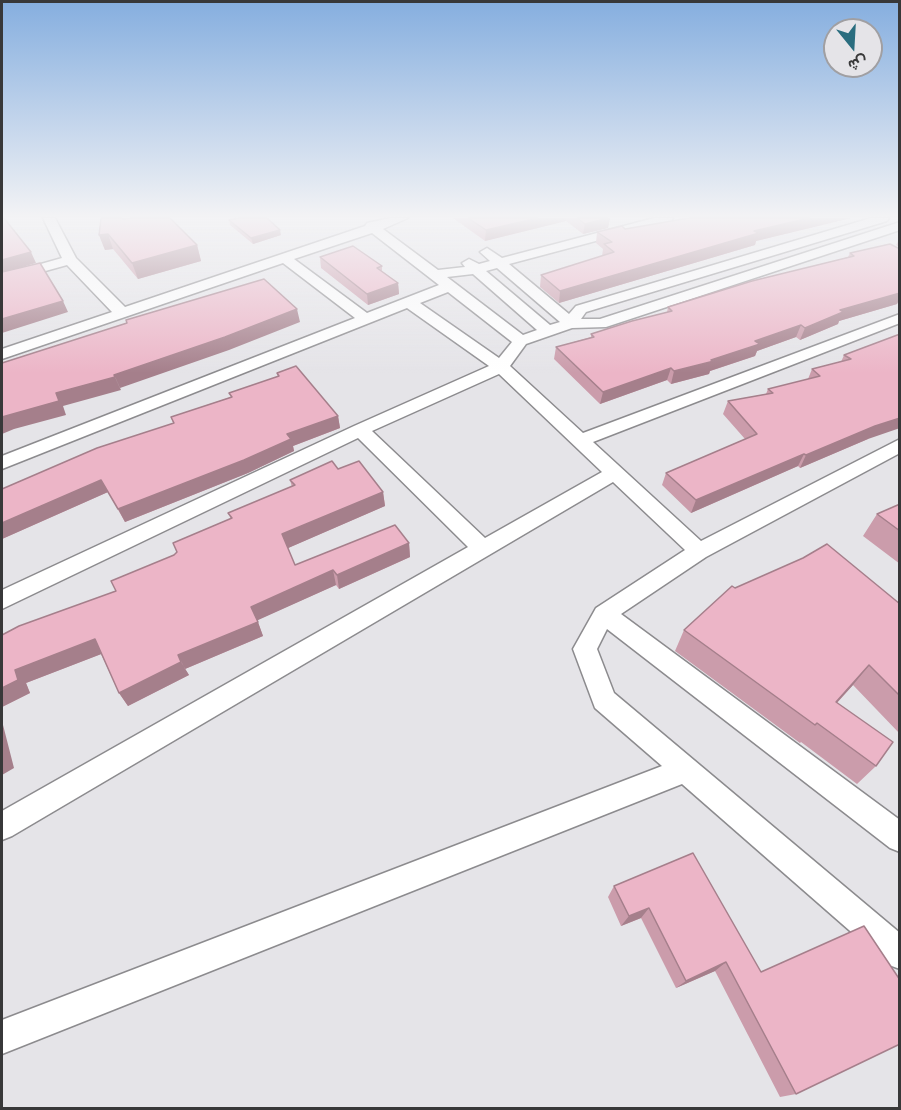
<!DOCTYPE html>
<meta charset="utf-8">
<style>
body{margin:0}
#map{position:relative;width:901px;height:1110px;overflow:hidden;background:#e5e4e8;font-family:"DM Sans",Vazirmatn,sans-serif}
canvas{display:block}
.frame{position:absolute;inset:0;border:3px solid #383839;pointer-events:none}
.north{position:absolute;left:823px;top:18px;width:60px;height:60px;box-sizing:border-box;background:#e5e4e8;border:2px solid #a09fa2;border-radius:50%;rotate:162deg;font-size:16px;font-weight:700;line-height:24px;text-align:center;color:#383839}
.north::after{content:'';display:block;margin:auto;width:21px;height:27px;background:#2a6d7f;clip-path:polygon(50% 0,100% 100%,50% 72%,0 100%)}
</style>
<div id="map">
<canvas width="901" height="1110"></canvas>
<div class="frame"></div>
<div class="north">ش</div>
</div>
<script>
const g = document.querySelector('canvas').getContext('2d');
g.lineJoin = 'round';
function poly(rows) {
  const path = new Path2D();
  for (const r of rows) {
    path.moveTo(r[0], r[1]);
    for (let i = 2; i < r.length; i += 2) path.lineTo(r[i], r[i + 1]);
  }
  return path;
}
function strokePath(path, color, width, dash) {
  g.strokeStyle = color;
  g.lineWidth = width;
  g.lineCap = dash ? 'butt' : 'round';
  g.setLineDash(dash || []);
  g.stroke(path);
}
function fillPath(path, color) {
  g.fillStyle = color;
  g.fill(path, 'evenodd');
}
const street = poly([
 [43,218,55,218,76,258,125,307,365,226,367,223,391,218,408,218,383,229,438,270,465,267,462,263,469,259,479,264,490,261,480,252,487,248,502,258,654,218,673,218,671,221,509,264,569,314,576,306,871,218,889,218,887,221,586,312,581,319,600,319,900,222,900,230,606,327,572,328,526,344,510,366,583,433,900,314,900,323,593,442,701,541,900,439,900,453,706,557,621,614,900,820,900,852,890,848,607,629,597,649,614,693,900,933,900,969,889,965,682,784,2,1054,2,1020,662,766,595,708,573,649,596,608,685,550,613,482,12,836,2,840,2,811,468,547,358,438,2,609,2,590,354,426,489,366,407,308,2,469,2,456,355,318,283,263,2,359,2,349,112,312,67,265,2,283,2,275,62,258,43,218],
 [372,233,439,285,367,313,294,259,372,233],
 [497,268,560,322,550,325,486,271,497,268],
 [473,274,537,330,523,335,447,277,473,274],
 [448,292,512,342,499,358,420,303,448,292],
 [499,374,602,472,485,538,372,431,499,374]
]);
const wall = poly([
 [453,218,610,218,608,228,583,234,566,221,485,241],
 [689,218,851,218,756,241,755,245,559,303,540,287,541,275,602,256,603,249,596,243,597,232,625,229],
 [123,219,197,245,201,261,138,279,113,249,105,250,99,235],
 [229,220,281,235,253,244,230,225],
 [900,238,900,248,896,245],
 [900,249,898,302,897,304,839,321,838,324,800,340,796,337,757,351,755,356,710,371,709,374,671,384,667,380,600,404,554,359,556,347,591,337,591,334,667,312,668,307,848,257,850,253],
 [320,257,382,266,382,271,398,283,399,294,368,305,321,268],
 [900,334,868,439,800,468,798,466,691,513,662,485,666,473,745,439,723,414,728,401,766,394,768,389,808,379,812,369,841,362,844,355],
 [277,373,338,416,340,428,293,446,294,451,248,473,125,522,108,492,2,539,2,489,173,423,171,417,231,397,229,393,278,377],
 [338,469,383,492,385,506,288,548,295,565,409,543,410,557,339,589,336,585,257,620,263,636,185,669,189,675,128,706,119,693,101,654,26,683,30,693,2,707,116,591,174,555,177,552,173,543,231,519,228,513,292,487,290,480],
 [900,504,900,564,863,536,877,514],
 [735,588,900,604,900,734,853,685,837,703,876,766,857,784,801,742,800,743,675,651,684,630],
 [693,853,796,1094,780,1097,715,971,676,988,641,918,621,926,608,897,614,886]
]);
const shadedWall = poly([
 [538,218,566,218,566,221,485,241,486,230],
 [610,218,608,228,583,234,585,224],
 [809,218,851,218,756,241,755,245,559,303,560,291,754,231],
 [280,230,281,235,253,244,251,238],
 [108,234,113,249,105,250,99,235],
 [197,245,201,261,138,279,132,263],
 [31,252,36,263,2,273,2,260],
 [398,283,399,294,368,305,367,294],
 [900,293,900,301,898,302,897,304,839,321,838,324,800,340,805,328,840,310],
 [63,301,68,312,2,333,2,319],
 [297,309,300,322,229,350,120,388,114,375],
 [801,325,796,337,757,351,755,356,710,371,709,374,671,384,674,371,711,360,755,341],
 [671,368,667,380,600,404,603,392],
 [115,377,121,390,63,406,66,415,14,429,2,434,2,417,56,393],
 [338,416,340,428,293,446,294,451,248,473,125,522,118,509,287,434],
 [900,418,900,428,868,439,800,468,806,455,875,426],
 [804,454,798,466,691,513,696,500],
 [101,480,108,492,2,539,2,523],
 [383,492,385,506,286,549,282,534],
 [409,543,410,557,339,589,337,575],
 [333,570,336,585,256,621,251,607],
 [258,622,263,636,185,669,178,655],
 [95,639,104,653,26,683,30,693,2,707,2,688,15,670],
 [181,662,189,675,128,706,119,693],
 [869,665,853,685,820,721,836,702],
 [2,721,14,768,2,775],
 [649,908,641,918,621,926,629,916],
 [726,962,715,971,676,988,686,981]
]);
const building = poly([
 [2,218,4,218,31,252,2,260,2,218],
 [101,218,122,218,123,219,130,218,170,218,197,245,132,263,108,234,99,235,101,218],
 [238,218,267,218,280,230,251,238,229,220,238,218],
 [468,218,538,218,486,230,468,218],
 [577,218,608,218,585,224,577,218],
 [689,218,809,218,754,231,759,233,560,291,541,275,614,252,604,244,612,242,597,232,622,226,625,229,689,218],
 [890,244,900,249,900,293,840,310,843,312,805,328,801,325,755,341,760,344,711,360,714,361,674,371,671,368,603,392,556,347,594,337,591,334,632,321,672,311,668,307,752,281,854,256,850,253,890,244],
 [353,246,382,266,377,268,398,283,367,294,320,257,353,246],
 [40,263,63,301,2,319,2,272,40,263],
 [264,279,297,309,225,337,114,375,115,377,56,393,59,401,2,417,2,363,127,323,126,320,264,279],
 [900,334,900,418,875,426,806,455,804,454,696,500,666,473,757,434,728,401,773,393,768,389,820,376,812,369,851,359,844,355,900,334],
 [296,366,338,416,287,434,291,439,244,460,118,509,101,480,2,523,2,489,97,448,174,423,171,417,232,397,229,393,279,376,277,373,296,366],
 [332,461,338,469,359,461,383,492,282,534,295,565,395,525,409,543,337,575,333,570,251,607,258,622,178,655,181,662,119,693,95,639,15,670,18,680,2,688,2,635,19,626,116,591,111,581,174,555,177,552,173,543,232,518,228,513,295,485,290,480,332,461],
 [900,504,900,531,877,514,900,504],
 [827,544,900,604,900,696,869,665,836,702,893,742,876,766,817,723,815,725,684,630,732,586,735,588,803,558,827,544],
 [693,853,761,972,864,926,900,980,900,1044,796,1094,726,962,686,981,649,908,629,916,614,886,693,853]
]);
strokePath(street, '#8c8b8e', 3);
fillPath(street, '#fff');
fillPath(wall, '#cb9cab');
fillPath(shadedWall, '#a57f8b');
fillPath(building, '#ecb5c7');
strokePath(building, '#a57f8b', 1.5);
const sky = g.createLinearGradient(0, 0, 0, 373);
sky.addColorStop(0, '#85aedf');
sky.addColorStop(0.58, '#f3f3f5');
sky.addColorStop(1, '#f3f3f500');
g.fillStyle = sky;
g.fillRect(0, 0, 901, 373);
</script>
